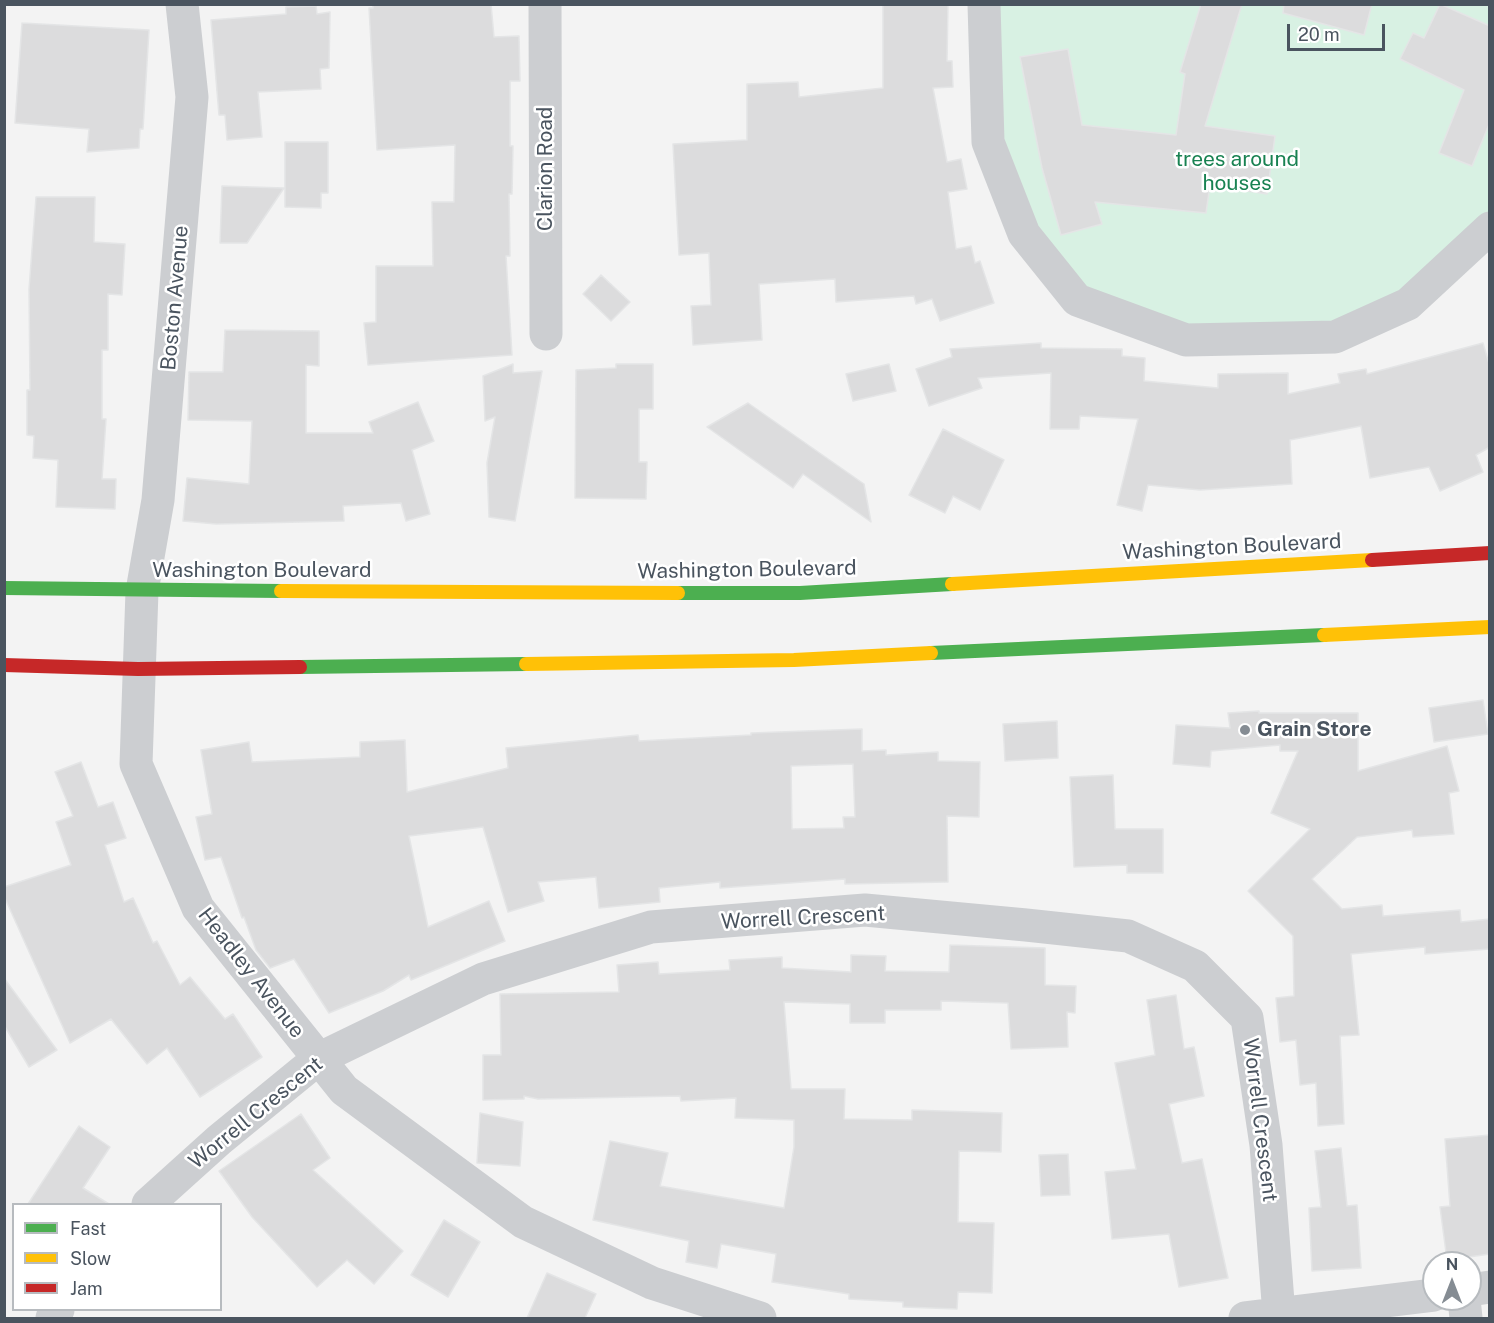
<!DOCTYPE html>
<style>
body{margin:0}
#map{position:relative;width:1494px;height:1323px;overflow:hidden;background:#f3f3f3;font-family:"Public Sans",sans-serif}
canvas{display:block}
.frame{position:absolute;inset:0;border:6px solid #4a545f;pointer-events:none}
.legend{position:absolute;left:12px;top:1203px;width:210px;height:108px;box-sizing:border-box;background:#fff;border:2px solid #b7bbbf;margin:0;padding:8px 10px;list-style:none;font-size:18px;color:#4a545f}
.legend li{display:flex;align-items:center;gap:12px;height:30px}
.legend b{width:30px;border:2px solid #b7bbbf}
.north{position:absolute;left:1422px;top:1251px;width:60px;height:60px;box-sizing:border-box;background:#fff;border:2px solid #b7bbbf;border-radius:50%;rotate:0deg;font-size:16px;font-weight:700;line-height:24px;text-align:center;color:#4a545f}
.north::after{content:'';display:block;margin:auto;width:21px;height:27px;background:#858c93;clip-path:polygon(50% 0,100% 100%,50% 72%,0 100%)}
.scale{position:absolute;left:1287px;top:24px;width:98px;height:27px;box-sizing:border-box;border:3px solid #4a545f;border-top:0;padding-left:8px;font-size:18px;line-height:21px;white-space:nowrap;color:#4a545f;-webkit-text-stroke:4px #fff;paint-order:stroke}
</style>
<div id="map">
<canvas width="1494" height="1323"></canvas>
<div class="frame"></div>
<ul class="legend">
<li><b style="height:8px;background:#4caf50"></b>Fast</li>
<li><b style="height:8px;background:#ffc107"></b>Slow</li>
<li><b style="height:8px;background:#c62828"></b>Jam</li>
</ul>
<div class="north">N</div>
<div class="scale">20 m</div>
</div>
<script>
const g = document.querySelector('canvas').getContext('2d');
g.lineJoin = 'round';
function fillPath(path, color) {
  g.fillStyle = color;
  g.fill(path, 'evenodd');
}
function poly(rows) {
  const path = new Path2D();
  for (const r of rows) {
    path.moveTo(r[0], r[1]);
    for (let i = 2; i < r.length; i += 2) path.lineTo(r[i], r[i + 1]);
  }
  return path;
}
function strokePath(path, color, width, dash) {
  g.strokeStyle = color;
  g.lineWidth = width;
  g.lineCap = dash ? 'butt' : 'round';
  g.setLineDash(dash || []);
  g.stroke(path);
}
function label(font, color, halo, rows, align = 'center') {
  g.font = font + ' "Public Sans",sans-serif';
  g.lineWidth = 5;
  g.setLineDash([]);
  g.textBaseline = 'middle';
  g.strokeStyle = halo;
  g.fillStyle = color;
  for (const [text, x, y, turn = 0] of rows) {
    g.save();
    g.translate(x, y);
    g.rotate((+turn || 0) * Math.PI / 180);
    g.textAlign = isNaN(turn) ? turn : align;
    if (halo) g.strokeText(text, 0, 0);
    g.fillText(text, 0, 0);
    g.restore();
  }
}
const green = poly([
 [984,5,1489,5,1489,228,1335,337,1186,340,1077,300,988,142]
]);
const building = poly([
 [373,4,491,4,494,37,519,36,520,81,510,81,510,146,513,146,512,194,509,194,510,256,506,256,512,355,368,365,364,323,376,322,376,266,433,266,432,202,454,202,455,145,377,150,369,8,373,8,373,4],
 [883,4,948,4,947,61,952,61,953,87,933,88,947,162,961,159,967,189,948,192,956,249,971,246,975,263,980,261,994,303,940,321,932,299,916,304,914,296,836,302,835,279,759,284,762,340,693,345,691,306,711,305,709,253,679,255,673,144,747,140,747,84,798,82,799,97,883,88,883,4],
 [1201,4,1242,4,1205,126,1275,136,1267,194,1210,185,1206,213,1095,202,1102,224,1061,235,1042,168,1020,57,1068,49,1082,125,1176,135,1185,74,1180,72,1201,4],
 [1284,4,1372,4,1364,35,1283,13,1284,4],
 [1440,4,1490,26,1490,122,1472,166,1439,153,1464,90,1400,59,1413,33,1424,38,1440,4],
 [316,6,317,14,330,12,329,68,320,69,321,89,258,92,262,137,227,140,225,115,219,115,211,20,286,14,286,7,316,6],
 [22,23,149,30,143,129,140,129,139,148,87,152,89,129,15,123,22,23],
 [285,142,328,142,328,193,321,193,321,208,285,207,285,142],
 [222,186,284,188,247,243,220,243,222,186],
 [36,197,95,197,94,242,125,244,122,295,108,294,108,350,102,350,102,419,106,419,102,479,116,479,115,509,56,507,58,460,33,458,34,436,27,435,27,390,30,390,29,289,36,197],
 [601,275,630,302,611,321,583,294,601,275],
 [225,330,319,331,319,366,306,365,306,433,373,433,369,422,418,402,434,441,412,450,430,514,406,521,401,503,343,506,344,521,216,524,183,521,187,478,249,484,252,421,188,420,189,372,223,372,225,330],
 [1041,343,1041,348,1122,349,1122,356,1145,358,1144,381,1218,388,1218,374,1288,373,1288,394,1340,383,1338,374,1366,369,1367,374,1483,343,1490,367,1490,447,1476,455,1483,472,1440,491,1429,467,1370,478,1361,426,1290,440,1292,484,1200,490,1148,485,1142,511,1117,505,1138,419,1080,416,1079,429,1050,429,1051,373,978,378,982,388,929,406,916,369,952,357,950,349,1041,343],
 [513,364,513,373,542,371,515,521,489,517,487,463,495,417,485,421,483,376,513,364],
 [616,364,653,364,653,409,639,409,639,462,647,462,646,499,575,498,576,370,616,368,616,364],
 [889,364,896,391,853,401,846,374,889,364],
 [748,403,864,484,871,522,803,474,793,488,707,427,748,403],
 [943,429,1004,460,980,510,953,496,945,513,909,495,943,429],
 [1483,700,1488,734,1434,742,1429,708,1483,700],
 [1259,711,1259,713,1358,713,1358,771,1447,746,1459,791,1449,793,1454,834,1413,837,1412,830,1357,837,1312,879,1342,909,1382,905,1383,916,1460,910,1461,922,1490,919,1490,949,1425,954,1425,947,1351,954,1359,1035,1340,1036,1344,1124,1318,1126,1316,1083,1300,1085,1296,1040,1280,1042,1276,998,1294,996,1293,936,1248,891,1310,829,1271,813,1298,751,1280,751,1280,745,1211,751,1210,767,1173,764,1176,725,1230,728,1228,713,1259,711],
 [1057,721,1058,758,1005,761,1003,724,1057,721],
 [862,729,862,751,886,750,886,755,938,752,938,761,980,762,979,817,947,816,948,882,845,884,845,879,720,888,720,882,659,888,660,902,599,908,596,877,538,882,544,901,508,912,483,827,409,836,428,927,489,901,505,941,411,980,409,975,383,991,329,1013,294,959,270,968,256,950,244,917,242,918,221,857,205,860,196,817,212,814,201,750,249,742,252,762,360,757,360,742,405,740,407,792,508,768,506,748,638,735,639,741,751,735,751,733,862,729],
 [853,764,855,817,843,817,844,828,792,829,791,766,853,764],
 [81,762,98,807,113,802,126,838,105,845,124,902,133,898,153,943,157,941,180,985,190,977,225,1019,233,1014,262,1057,200,1097,167,1048,147,1064,111,1019,70,1043,4,896,4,887,71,865,56,822,73,816,55,772,81,762],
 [1113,775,1115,829,1163,829,1163,873,1127,873,1127,865,1074,867,1070,777,1113,775],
 [950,945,1045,948,1045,985,1076,986,1075,1013,1067,1012,1068,1047,1011,1049,1008,1003,941,1001,941,1010,885,1010,885,1023,850,1023,850,1004,784,1002,791,1089,845,1089,844,1119,912,1120,912,1110,1002,1113,1001,1152,959,1151,958,1222,994,1223,992,1293,958,1292,957,1309,903,1307,903,1302,849,1299,849,1294,772,1282,776,1254,721,1244,717,1268,686,1262,689,1241,593,1220,610,1141,668,1153,660,1186,784,1208,794,1147,794,1120,735,1118,736,1098,681,1101,680,1096,538,1099,524,1096,524,1099,483,1100,483,1055,501,1055,500,994,619,992,617,965,658,962,659,974,730,970,729,960,782,957,782,968,851,972,851,955,886,956,885,971,949,972,950,945],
 [4,978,57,1050,29,1067,4,1025,4,978],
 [1176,995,1184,1049,1194,1047,1204,1096,1169,1104,1182,1163,1202,1159,1228,1278,1179,1287,1169,1234,1112,1239,1105,1172,1136,1169,1115,1063,1155,1055,1147,1000,1176,995],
 [480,1113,523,1122,520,1166,477,1163,480,1113],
 [301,1114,330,1158,313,1170,403,1251,374,1284,347,1260,317,1287,252,1217,219,1171,301,1114],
 [79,1126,110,1147,83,1188,109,1204,28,1204,79,1126],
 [1490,1135,1490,1254,1447,1260,1440,1207,1450,1206,1445,1139,1490,1135],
 [1341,1148,1347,1206,1357,1205,1361,1268,1312,1271,1309,1208,1321,1207,1315,1151,1341,1148],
 [1068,1154,1070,1195,1041,1196,1039,1155,1068,1154],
 [444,1220,480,1242,448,1297,411,1275,444,1220],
 [547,1273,596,1294,585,1318,527,1318,547,1273]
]);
const street = poly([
 [182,4,192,97,158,500,142,591,136,764,198,908,344,1090,523,1222,652,1283,760,1318],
 [545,4,546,334],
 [984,4,988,142,1024,234,1077,300,1186,340,1335,337,1408,304,1490,228],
 [148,1204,219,1140,318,1059,483,979,651,927,865,910,1026,925,1128,936,1195,966,1247,1018,1266,1145,1279,1315],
 [1470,1290,1490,1287],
 [1464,1299,1466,1318],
 [52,1318,58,1310],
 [1245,1318,1434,1295]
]);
const fast = poly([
 [4,588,281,591],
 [678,593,800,593,952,584],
 [931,653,1324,635],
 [300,667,526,664]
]);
const slow = poly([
 [952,584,1372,560],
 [281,591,678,593],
 [1324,635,1490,627],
 [526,664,794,660,931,653]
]);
const jam = poly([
 [1372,560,1490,553],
 [4,665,138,669,300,667]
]);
const markers = [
 [1245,730,6,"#858c93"]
];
const parkNames = [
 ["trees around",1237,160],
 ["houses",1237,184]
];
const streetNames = [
 ["Clarion Road",546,169,-90],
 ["Boston Avenue",175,298,-85],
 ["Washington Boulevard",1232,547,-3],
 ["Washington Boulevard",747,570,-1],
 ["Washington Boulevard",262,571],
 ["Worrell Crescent",803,918,-3],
 ["Headley Avenue",251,973,52],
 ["Worrell Crescent",256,1113,-39],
 ["Worrell Crescent",1260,1120,83]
];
const poiNames = [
 ["Grain Store",1257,730]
];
fillPath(green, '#d8f1e3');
fillPath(building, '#dcdcdd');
strokePath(building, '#e4e5e6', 1.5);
strokePath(street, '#ccced1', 33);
strokePath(fast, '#4caf50', 14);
strokePath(slow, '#ffc107', 14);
strokePath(jam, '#c62828', 14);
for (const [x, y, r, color] of markers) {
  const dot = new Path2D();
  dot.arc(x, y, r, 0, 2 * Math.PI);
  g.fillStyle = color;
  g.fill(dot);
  strokePath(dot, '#fff', 2);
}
label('21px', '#198252', '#fff', parkNames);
label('21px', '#4a545f', '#fff', streetNames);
label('bold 21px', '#4a545f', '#fff', poiNames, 'left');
</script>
